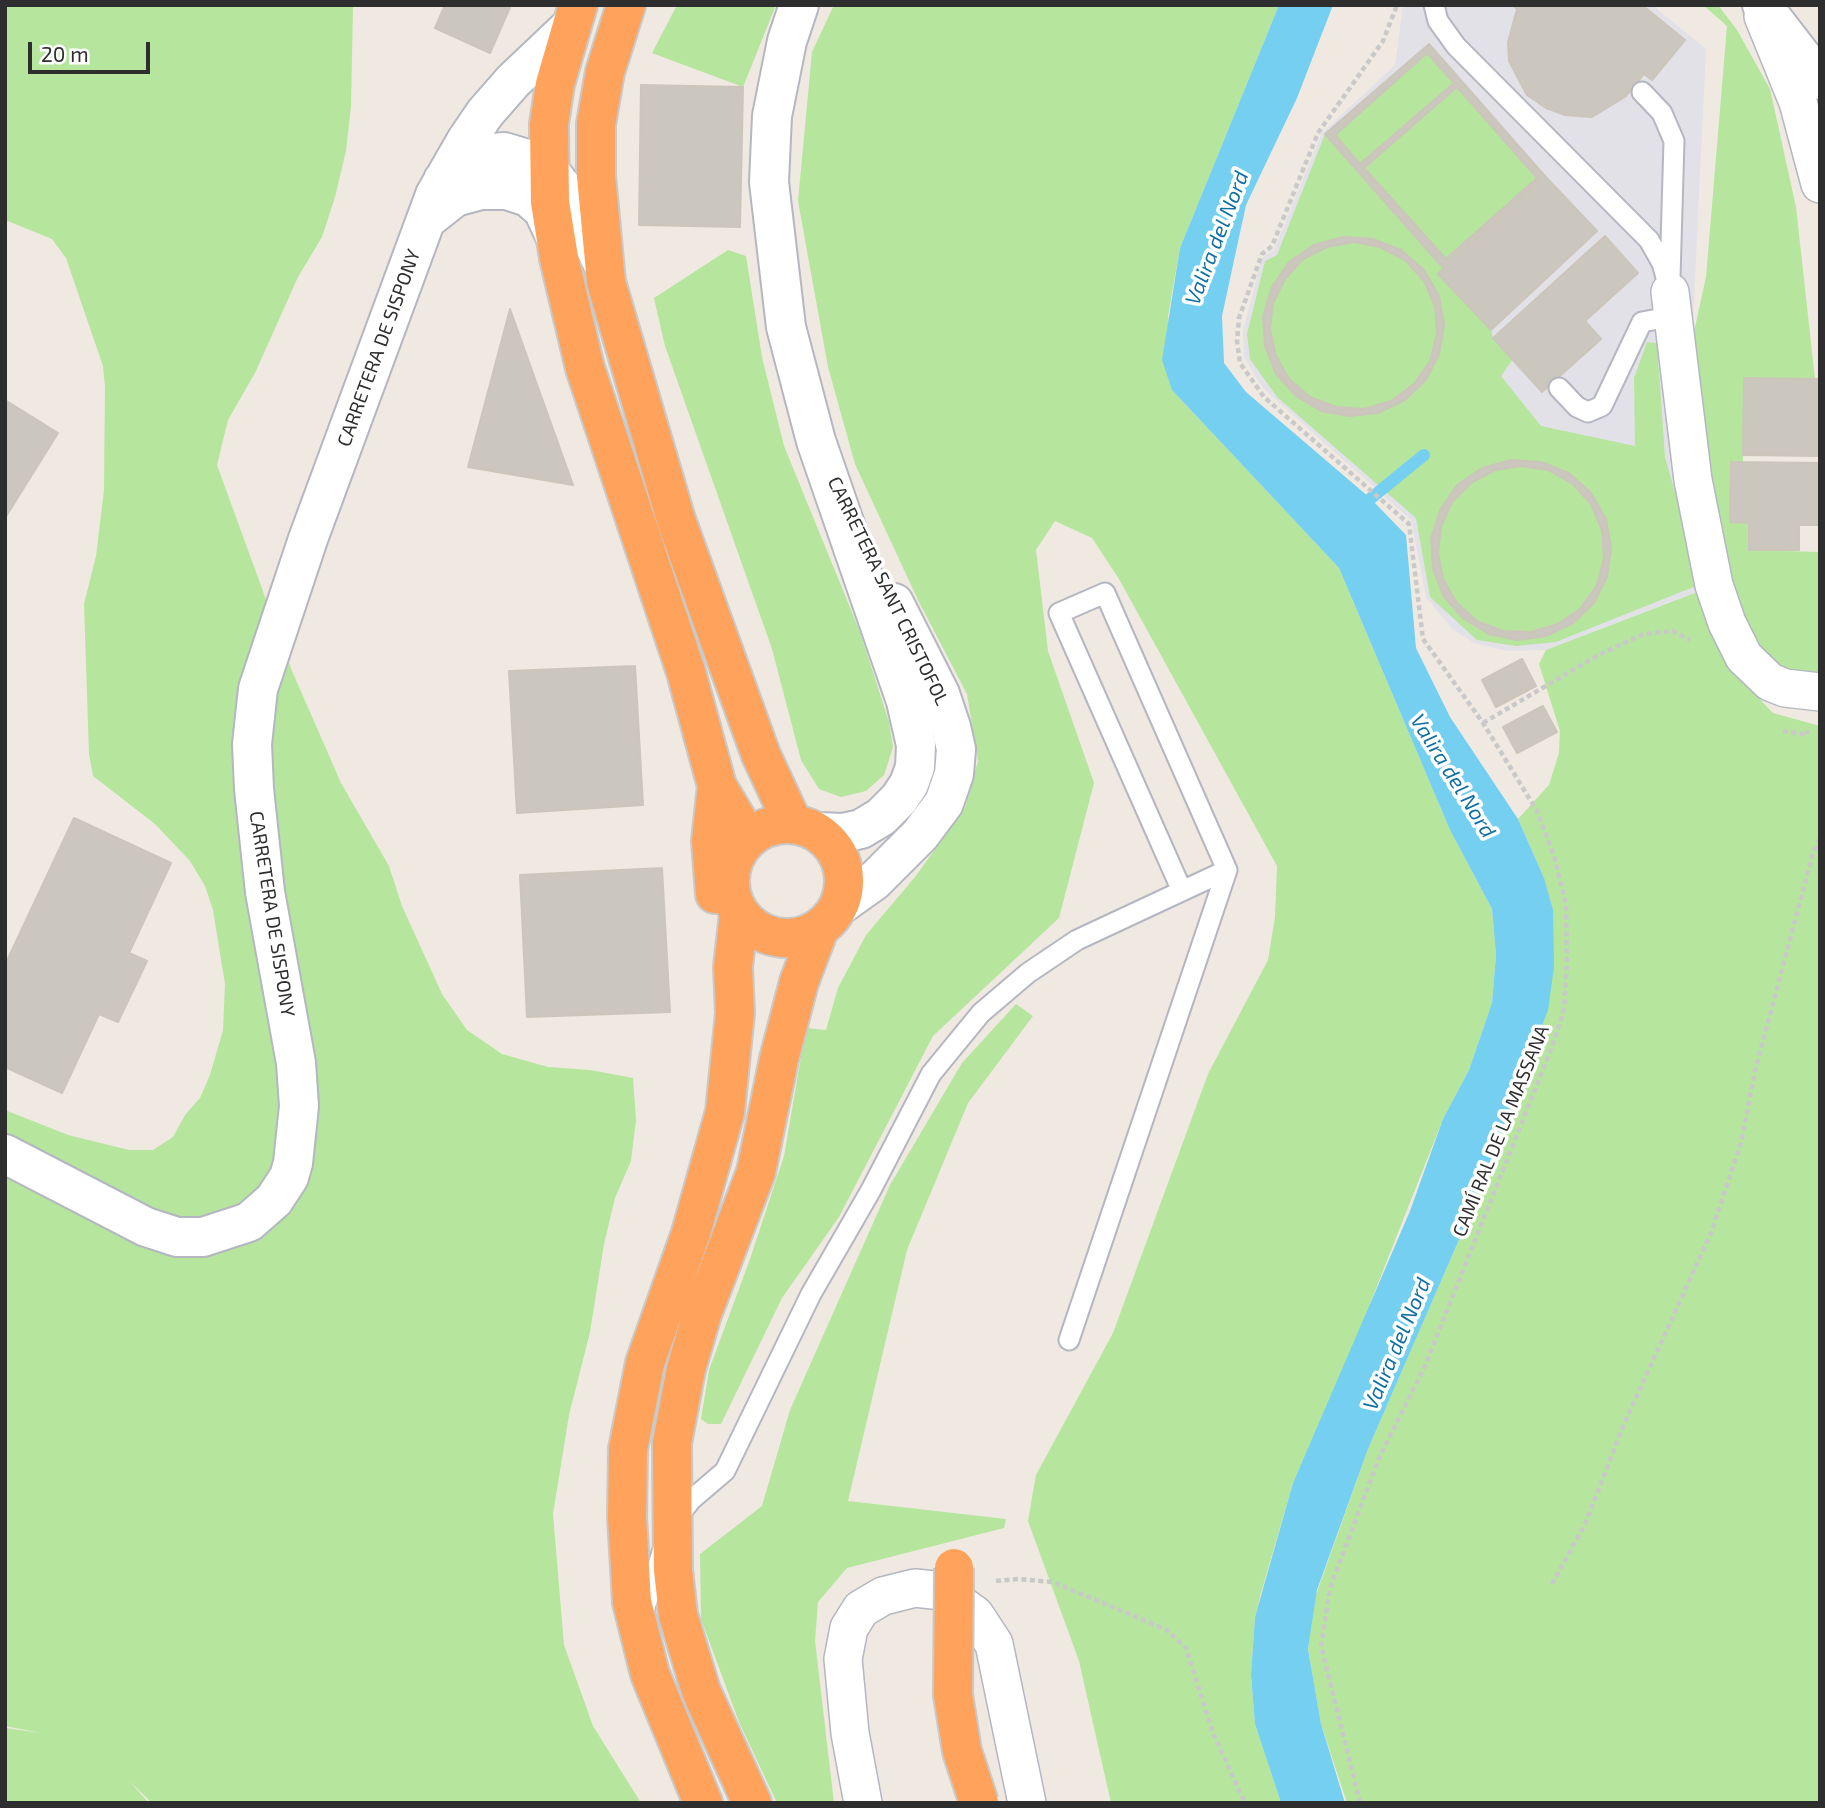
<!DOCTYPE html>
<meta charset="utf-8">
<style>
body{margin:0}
#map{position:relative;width:1825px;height:1808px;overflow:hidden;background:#efe9e1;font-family:"Exo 2",sans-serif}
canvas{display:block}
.frame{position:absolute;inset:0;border:7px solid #2e2e2e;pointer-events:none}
.scale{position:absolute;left:28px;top:42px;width:122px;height:32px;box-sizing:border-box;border:4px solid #2e2e2e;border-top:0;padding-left:9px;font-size:21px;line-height:24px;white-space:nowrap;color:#2e2e2e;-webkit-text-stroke:5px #fff;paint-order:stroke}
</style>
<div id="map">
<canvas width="1825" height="1808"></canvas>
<div class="frame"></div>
<div class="scale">20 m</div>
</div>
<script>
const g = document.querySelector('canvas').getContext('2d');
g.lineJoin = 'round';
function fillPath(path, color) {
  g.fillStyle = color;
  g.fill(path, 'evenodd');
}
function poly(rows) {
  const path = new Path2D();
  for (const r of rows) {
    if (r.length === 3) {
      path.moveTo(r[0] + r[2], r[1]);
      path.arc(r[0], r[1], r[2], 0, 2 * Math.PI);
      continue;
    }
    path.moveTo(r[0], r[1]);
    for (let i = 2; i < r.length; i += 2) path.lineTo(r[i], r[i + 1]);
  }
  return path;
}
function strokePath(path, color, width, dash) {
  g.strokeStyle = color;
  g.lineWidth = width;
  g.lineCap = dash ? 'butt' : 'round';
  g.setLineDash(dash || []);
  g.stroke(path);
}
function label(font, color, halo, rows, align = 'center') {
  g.font = font + ' "Exo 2",sans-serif';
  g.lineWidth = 7;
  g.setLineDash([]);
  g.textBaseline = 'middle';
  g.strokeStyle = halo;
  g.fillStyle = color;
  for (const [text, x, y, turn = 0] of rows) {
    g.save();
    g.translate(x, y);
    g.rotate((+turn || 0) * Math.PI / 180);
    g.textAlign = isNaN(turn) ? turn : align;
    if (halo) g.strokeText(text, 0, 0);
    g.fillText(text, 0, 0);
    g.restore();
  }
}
const industrial = poly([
 [1403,5,1652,5,1706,49,1692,341,1738,576,1546,650,1507,651,1474,643,1452,629,1426,597,1411,520,1264,389,1253,373,1244,356,1243,331,1262,258,1274,250,1322,133,1395,65]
]);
const green = poly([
 [5,5,353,5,351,106,346,151,335,197,322,237,298,277,255,373,228,420,217,465,292,671,341,783,389,866,402,906,442,994,467,1030,502,1054,548,1067,590,1070,633,1078,636,1120,631,1161,615,1198,604,1244,590,1332,569,1415,553,1514,564,1645,593,1726,641,1803,152,1803,129,1781,149,1803,5,1803,5,1728,41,1733,5,1726,5,1110,68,1135,129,1150,153,1150,173,1137,185,1115,200,1098,210,1075,223,1030,225,984,213,910,205,886,190,861,155,824,93,776,89,754,84,604,96,556,104,490,105,387,103,366,66,258,52,239,5,220],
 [677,5,776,5,743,87,652,53],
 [834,5,1279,5,1180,248,1168,316,1172,390,1339,568,1450,830,1492,909,1496,955,1492,1003,1469,1070,1443,1119,1356,1339,1293,1483,1261,1593,1255,1617,1251,1675,1255,1724,1281,1803,1111,1803,1079,1661,1028,1521,1036,1475,1113,1333,1208,1074,1268,960,1275,917,1277,866,1119,579,1092,538,1055,521,1036,550,1048,651,1094,783,1059,918,933,1036,839,1217,782,1298,721,1424,708,1424,701,1419,709,1370,750,1259,784,1156,806,1028,826,1030,838,988,866,935,915,877,965,808,978,761,967,694,918,600,855,464,828,367,798,201,812,52],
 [1703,5,1718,5,1737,30,1770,89,1796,207,1815,379,1744,378,1743,462,1731,463,1730,522,1749,523,1749,550,1820,552,1820,675,1801,676,1771,665,1754,642,1730,579,1710,480,1692,341,1706,277,1727,26],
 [1427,53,1454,83,1360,164,1335,135],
 [1457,87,1537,178,1446,259,1364,168],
 [1325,134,1444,269,1438,274,1491,330,1493,338,1513,359,1501,376,1541,426,1635,446,1634,378,1647,342,1657,343,1665,457,1701,584,1556,642,1516,646,1477,640,1430,597,1416,518,1277,397,1250,359,1247,334,1265,261,1277,255],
 [728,250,746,256,762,357,784,446,860,632,889,722,893,747,884,775,866,791,841,797,819,789,801,760,772,649,665,346,654,298],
 [1700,591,1740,679,1773,713,1820,726,1820,1803,1347,1803,1321,1724,1308,1649,1316,1595,1368,1449,1468,1219,1533,1051,1544,878,1518,819,1549,785,1559,753,1560,731,1539,664,1546,650],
 [1016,1004,1033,1016,968,1103,907,1250,848,1501,1006,1519,1004,1528,847,1568,818,1602,815,1641,834,1803,777,1803,739,1722,701,1619,700,1554,762,1506,790,1410,890,1185,962,1063]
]);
const water = poly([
 [1279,5,1333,5,1297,98,1246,205,1222,316,1224,363,1246,392,1370,498,1406,535,1416,648,1450,717,1518,819,1544,878,1553,910,1554,967,1548,1010,1468,1219,1368,1449,1317,1590,1308,1649,1321,1724,1345,1803,1281,1803,1255,1724,1251,1675,1255,1617,1293,1483,1410,1211,1443,1119,1469,1070,1492,1003,1496,955,1492,909,1450,830,1339,568,1172,390,1162,360,1180,248]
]);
const stream = poly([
 [1359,508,1424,455]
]);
const building = poly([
 [445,5,511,5,490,53,435,28,445,5],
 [1512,5,1642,5,1685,40,1652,80,1644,74,1625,97,1592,117,1565,115,1546,108,1527,95,1509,61,1508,42,1517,9,1512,5],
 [1429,44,1544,175,1444,269,1325,134,1429,44],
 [1427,53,1454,83,1360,164,1335,135,1427,53],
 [1457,87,1537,178,1446,259,1364,168,1457,87],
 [641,85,743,87,740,227,639,225,641,85],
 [1544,175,1597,231,1491,330,1438,274,1544,175],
 [1605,236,1638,273,1585,321,1601,339,1542,392,1493,338,1605,236],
 [1343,237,1373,239,1401,250,1424,270,1439,296,1444,325,1439,354,1426,380,1405,400,1378,413,1349,416,1321,411,1296,396,1276,374,1265,346,1263,316,1272,287,1289,262,1314,245,1343,237],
 [1354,242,1380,247,1405,260,1424,281,1435,306,1437,334,1430,361,1414,384,1391,401,1364,409,1336,407,1310,397,1289,379,1276,356,1270,329,1273,303,1285,279,1303,259,1327,247,1354,242],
 [510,309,573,485,468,467,510,309],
 [1744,378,1820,379,1820,456,1743,455,1744,378],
 [5,400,58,433,5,518,5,400],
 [1511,460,1541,462,1569,473,1591,493,1606,519,1611,548,1607,577,1594,603,1573,623,1546,636,1517,640,1489,634,1464,619,1444,597,1433,569,1431,539,1440,510,1457,485,1482,468,1511,460],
 [1521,466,1548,470,1573,484,1591,504,1602,530,1604,558,1597,585,1581,608,1558,624,1531,632,1503,631,1477,621,1457,603,1443,579,1438,553,1441,527,1452,502,1471,483,1495,470,1521,466],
 [1731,462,1820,463,1820,525,1799,525,1799,550,1749,550,1749,523,1730,522,1731,462],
 [1522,659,1536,686,1496,707,1482,680,1522,659],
 [635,666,643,805,517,813,509,671,635,666],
 [1543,706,1557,732,1517,753,1503,727,1543,706],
 [74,818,171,863,129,953,147,961,118,1022,99,1014,62,1093,5,1067,5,965,74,818],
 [662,868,670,1012,527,1017,520,875,662,868]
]);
const path = poly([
 [1483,723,1600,654,1644,634,1673,631,1690,640],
 [1783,731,1807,735,1807,730],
 [996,1581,1017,1579,1053,1582,1167,1630,1186,1648,1213,1733,1245,1803],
 [1552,1584,1585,1524,1624,1424,1711,1233,1741,1143,1755,1071,1813,853,1820,838],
 [1360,1803,1321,1646,1330,1588,1379,1458,1424,1368,1552,1047,1564,1009,1567,963,1566,904,1554,856,1537,811,1483,723,1423,639,1409,524,1264,397,1240,363,1237,341,1239,318,1262,254,1272,246,1318,133,1383,41,1397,5]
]);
const lane = poly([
 [1434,5,1438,21,1456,46,1649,240,1662,263,1670,292],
 [1642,92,1662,113,1674,141,1670,277],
 [1559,388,1577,407,1588,412,1602,406,1642,322,1658,319,1669,324,1674,334],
 [1069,1340,1227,870,1105,593,1059,613,1182,891],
 [676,1519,691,1500,725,1471,811,1294,871,1190,931,1074,981,1013,1028,973,1077,940,1227,870],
 [644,1611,663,1549]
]);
const street = poly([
 [1763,16,1798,102,1820,184],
 [1670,292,1693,480,1714,585,1727,623,1744,657,1770,682,1785,688,1820,692],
 [863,1803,850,1733,843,1659,849,1628,861,1609,883,1596,915,1588,942,1591,975,1615,994,1644,1027,1803]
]);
const secondary = poly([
 [799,5,787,41,772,116,769,182,786,327,816,441,906,701,916,745,915,767,909,784,899,799,881,817,861,829,843,833,818,832],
 [1762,5,1820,80],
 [443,180,486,154,504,152,537,162,549,170,576,206,601,260],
 [431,216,455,197,481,190,507,190,528,197,543,210,556,238],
 [839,906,874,881,920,835,944,803,954,774,956,749,951,727,940,694,894,603],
 [5,1154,146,1227,177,1237,203,1237,249,1222,274,1200,289,1177,293,1163,299,1106,296,1063,265,892,254,789,252,744,258,689,308,539,435,195,466,141,485,113,513,81,569,28]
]);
const highway = poly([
 [578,5,555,84,549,124,550,202,559,258,585,368,686,672,717,786,736,818,744,842],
 [626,5,605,72,596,124,596,176,606,282,676,520,761,755,793,824],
 [787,881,57],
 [715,894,711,841,717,786],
 [703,1803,650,1674,632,1602,627,1517,628,1449,645,1363,691,1233,725,1112,735,1013,733,967,739,914],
 [752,1803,701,1691,678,1615,673,1570,672,1443,686,1369,702,1314,756,1172,779,1059,799,982,819,929]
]);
const highwayBridge = poly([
 [954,1568,953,1695,962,1751,979,1803]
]);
const streetNames = [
 ["CARRETERA DE SISPONY",379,348,-70],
 ["CARRETERA SANT CRISTOFOL",888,591,64],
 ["CARRETERA DE SISPONY",272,914,81],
 ["CAMÍ RAL DE LA MASSANA",1501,1131,-68]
];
const waterNames = [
 ["Valira del Nord",1217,238,-69],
 ["Valira del Nord",1453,776,58],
 ["Valira del Nord",1397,1344,-67]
];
fillPath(industrial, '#e3e1e8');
fillPath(green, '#b6e59e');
fillPath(water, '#75cff0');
strokePath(stream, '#75cff0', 12);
fillPath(building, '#cbc7bf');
strokePath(building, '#cbc5ba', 2);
strokePath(lane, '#b4b7c1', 23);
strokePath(street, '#b4b7c1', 40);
strokePath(secondary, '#b4b7c1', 42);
strokePath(highway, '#c9c9c9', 42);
strokePath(path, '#c9c9c9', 4.5, [5, 3.5]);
strokePath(lane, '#fff', 19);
strokePath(street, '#fff', 37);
strokePath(secondary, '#fff', 38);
strokePath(highway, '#ffa35c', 38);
strokePath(highwayBridge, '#c9c9c9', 42, []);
strokePath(highwayBridge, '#ffa35c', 38);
label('19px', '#2e2e2e', '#fff', streetNames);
label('italic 21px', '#0d6fa3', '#fff', waterNames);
</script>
